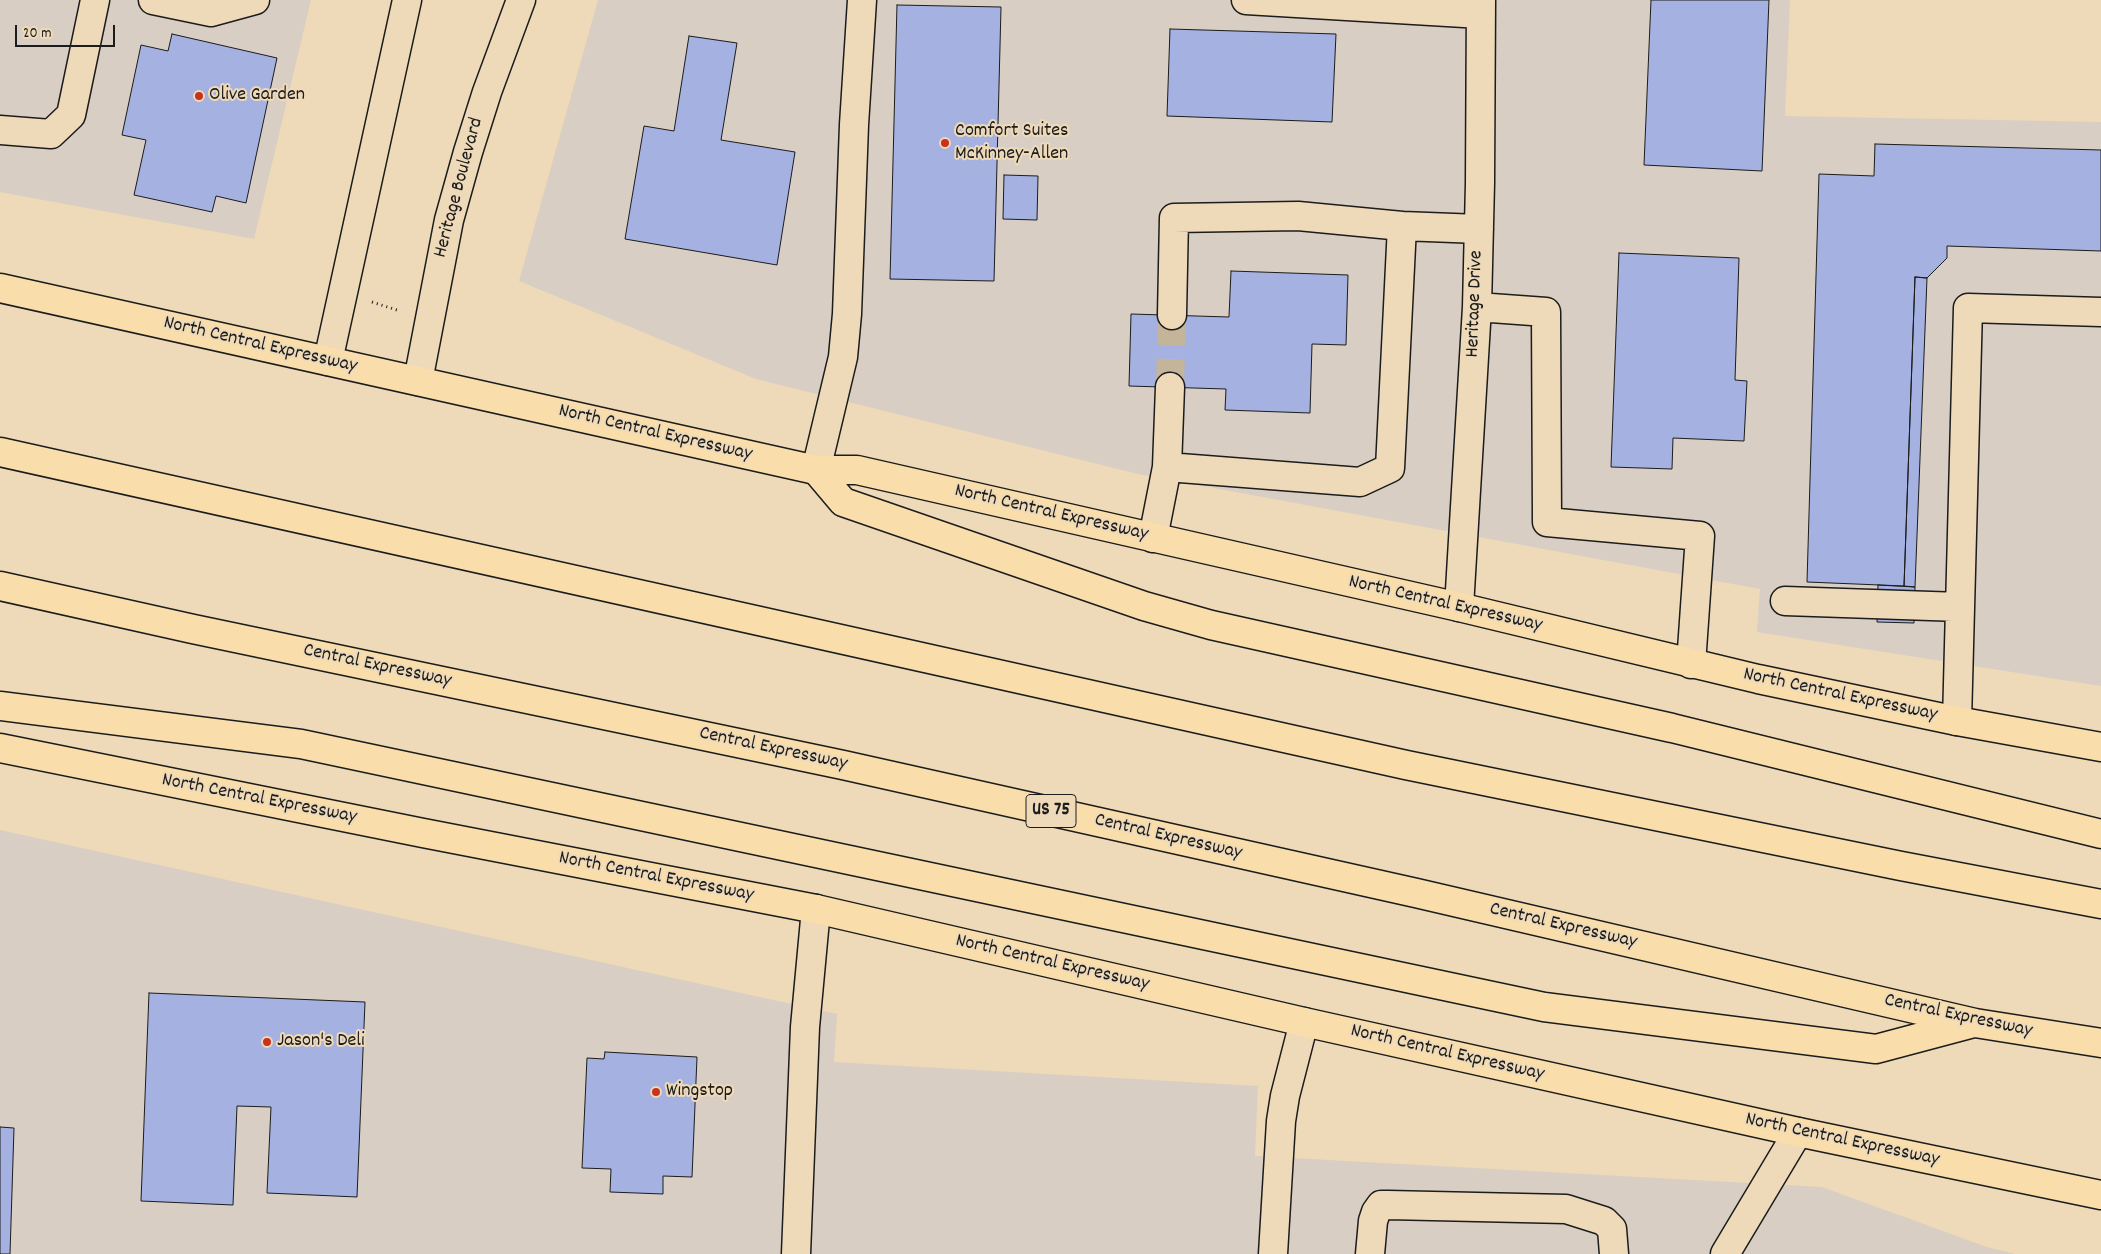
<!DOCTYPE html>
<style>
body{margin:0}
#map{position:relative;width:2101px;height:1254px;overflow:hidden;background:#eedab8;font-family:Dekko,sans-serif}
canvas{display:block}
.scale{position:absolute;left:15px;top:25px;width:100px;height:22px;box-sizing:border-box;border:2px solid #1c1c1c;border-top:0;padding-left:6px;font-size:15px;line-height:18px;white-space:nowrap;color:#1c1c1c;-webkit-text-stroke:4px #eedab8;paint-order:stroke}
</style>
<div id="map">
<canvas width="2101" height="1254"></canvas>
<div class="scale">20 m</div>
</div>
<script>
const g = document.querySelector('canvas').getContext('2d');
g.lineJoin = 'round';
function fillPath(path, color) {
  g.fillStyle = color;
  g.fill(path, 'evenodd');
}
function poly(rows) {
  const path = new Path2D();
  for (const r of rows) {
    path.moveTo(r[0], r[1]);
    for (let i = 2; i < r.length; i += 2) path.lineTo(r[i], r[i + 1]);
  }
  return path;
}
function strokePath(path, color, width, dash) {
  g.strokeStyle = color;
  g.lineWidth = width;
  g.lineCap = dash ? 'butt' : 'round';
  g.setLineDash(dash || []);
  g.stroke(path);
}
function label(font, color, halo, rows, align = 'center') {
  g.font = font + ' Dekko,sans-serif';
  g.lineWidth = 4;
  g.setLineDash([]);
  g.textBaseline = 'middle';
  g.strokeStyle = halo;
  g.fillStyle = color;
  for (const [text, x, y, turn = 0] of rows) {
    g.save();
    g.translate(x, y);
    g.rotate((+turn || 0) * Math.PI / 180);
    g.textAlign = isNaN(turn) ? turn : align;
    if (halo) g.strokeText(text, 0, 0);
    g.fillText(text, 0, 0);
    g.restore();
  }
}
const built = poly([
 [0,0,311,0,254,239,0,192],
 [598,0,1790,0,1785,116,2101,122,2101,686,1757,632,1760,589,1138,474,756,379,519,281],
 [0,830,837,1014,834,1062,1258,1086,1255,1156,1822,1187,1987,1247,2015,1254,0,1254]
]);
const building = poly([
 [1651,0,1769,0,1762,171,1644,165,1651,0],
 [897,5,1001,7,994,281,890,279,897,5],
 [1170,29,1336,34,1332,122,1167,116,1170,29],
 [172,34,277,58,246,203,216,196,212,212,134,195,146,140,122,135,141,45,168,51,172,34],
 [689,36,737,43,721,140,795,152,777,265,625,239,644,126,674,131,689,36],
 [1875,144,2101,150,2101,251,1947,246,1947,258,1927,278,1915,277,1904,586,1807,582,1819,174,1874,176,1875,144],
 [1004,175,1038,176,1037,220,1003,219,1004,175],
 [1619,253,1739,258,1735,380,1747,381,1744,441,1673,438,1672,469,1611,467,1619,253],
 [1231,271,1348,275,1346,345,1312,344,1310,413,1225,410,1226,389,1129,386,1131,314,1229,317,1231,271],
 [1915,277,1927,278,1915,587,1904,586,1915,277],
 [1878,585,1915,587,1914,623,1877,622,1878,585],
 [149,993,365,1002,357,1197,267,1193,271,1107,237,1106,233,1205,141,1201,149,993],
 [605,1052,697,1057,692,1177,663,1176,663,1194,610,1192,611,1169,582,1168,587,1058,604,1059,605,1052],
 [0,1127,14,1128,10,1254,0,1254,0,1127]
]);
const minorTunnel = poly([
 [1170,387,1172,315]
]);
const path = poly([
 [372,302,400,311]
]);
const minor = poly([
 [153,0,211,12,255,0],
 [1246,0,1481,14],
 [0,130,51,134,71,115,95,0],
 [1402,226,1479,229],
 [1477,307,1546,312,1547,522,1700,536,1691,664],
 [328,361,407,0],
 [418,381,449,220,468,152,487,92,521,0],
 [1167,467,1170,387],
 [816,470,843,357,847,314,854,125,862,0],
 [1153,538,1167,467,1360,482,1390,468,1402,226,1298,216,1174,218,1172,315],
 [1785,601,1960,607],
 [1459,607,1477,307,1480,183,1481,0],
 [1957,721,1968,308,2101,312],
 [796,1254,805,1027,816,909],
 [1273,1254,1281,1121,1285,1096,1304,1022],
 [1370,1254,1373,1221,1376,1212,1381,1205,1388,1205,1566,1209,1604,1221,1612,1229,1614,1254],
 [1725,1254,1798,1132]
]);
const major = poly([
 [0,288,816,470,857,470,1459,607,1758,679,1957,721,2101,747],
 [0,748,423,833,816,909,1304,1022,1798,1132,2101,1195]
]);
const highway = poly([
 [0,452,1406,765,1901,866,2101,904],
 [816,470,843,502,1144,606,1211,625,1672,728,2101,834],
 [0,586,193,629,843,765,1416,893,1975,1023,2101,1043],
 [0,706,301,744,1544,1007,1876,1049,1970,1024]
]);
const markers = [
 [199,96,5,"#c8321e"],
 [945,143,5,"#c8321e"],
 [267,1042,5,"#c8321e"],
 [656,1092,5,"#c8321e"]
];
const shields = [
 [1051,811,50]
];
const shieldNames = [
 ["US 75",1051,811]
];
const poiNames = [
 ["Olive Garden",209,96],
 ["Comfort Suites",955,132],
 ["McKinney-Allen",955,155],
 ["Jason's Deli",277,1042],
 ["Wingstop",666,1092]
];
const streetNames = [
 ["Heritage Boulevard",460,188,-75],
 ["Heritage Drive",1476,304,-88],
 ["North Central Expressway",260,346,13],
 ["North Central Expressway",655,434,13],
 ["North Central Expressway",1051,514,13],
 ["North Central Expressway",1445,605,13],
 ["Central Expressway",377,667,12],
 ["North Central Expressway",1840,696,12],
 ["Central Expressway",773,750,12],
 ["North Central Expressway",259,800,11],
 ["Central Expressway",1168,838,13],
 ["North Central Expressway",656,878,11],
 ["Central Expressway",1563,927,13],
 ["North Central Expressway",1052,964,13],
 ["Central Expressway",1958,1017,12],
 ["North Central Expressway",1447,1054,13],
 ["North Central Expressway",1842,1141,12]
];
fillPath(built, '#d8cec4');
fillPath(building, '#a4b1e1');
strokePath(building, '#1c1c1c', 1);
strokePath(minorTunnel, '#c4b499', 28, [28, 14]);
strokePath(minor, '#1c1c1c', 31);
strokePath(major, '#1c1c1c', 31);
strokePath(highway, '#1c1c1c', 31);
strokePath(path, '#1c1c1c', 3, [1, 4]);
strokePath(minor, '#eedab8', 28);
strokePath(major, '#f9deab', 28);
strokePath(highway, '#f9deab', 28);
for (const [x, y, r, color] of markers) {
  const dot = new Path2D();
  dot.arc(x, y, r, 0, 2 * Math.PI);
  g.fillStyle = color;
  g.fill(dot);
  strokePath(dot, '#eedab8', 2);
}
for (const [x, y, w] of shields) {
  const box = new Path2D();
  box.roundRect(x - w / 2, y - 16.5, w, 33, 4);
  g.fillStyle = '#eedab8';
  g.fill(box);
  strokePath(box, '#1c1c1c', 1);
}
label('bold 19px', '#1c1c1c', null, shieldNames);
label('20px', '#1c1c1c', '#eedab8', poiNames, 'left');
label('20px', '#1c1c1c', '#eedab8', streetNames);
</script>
